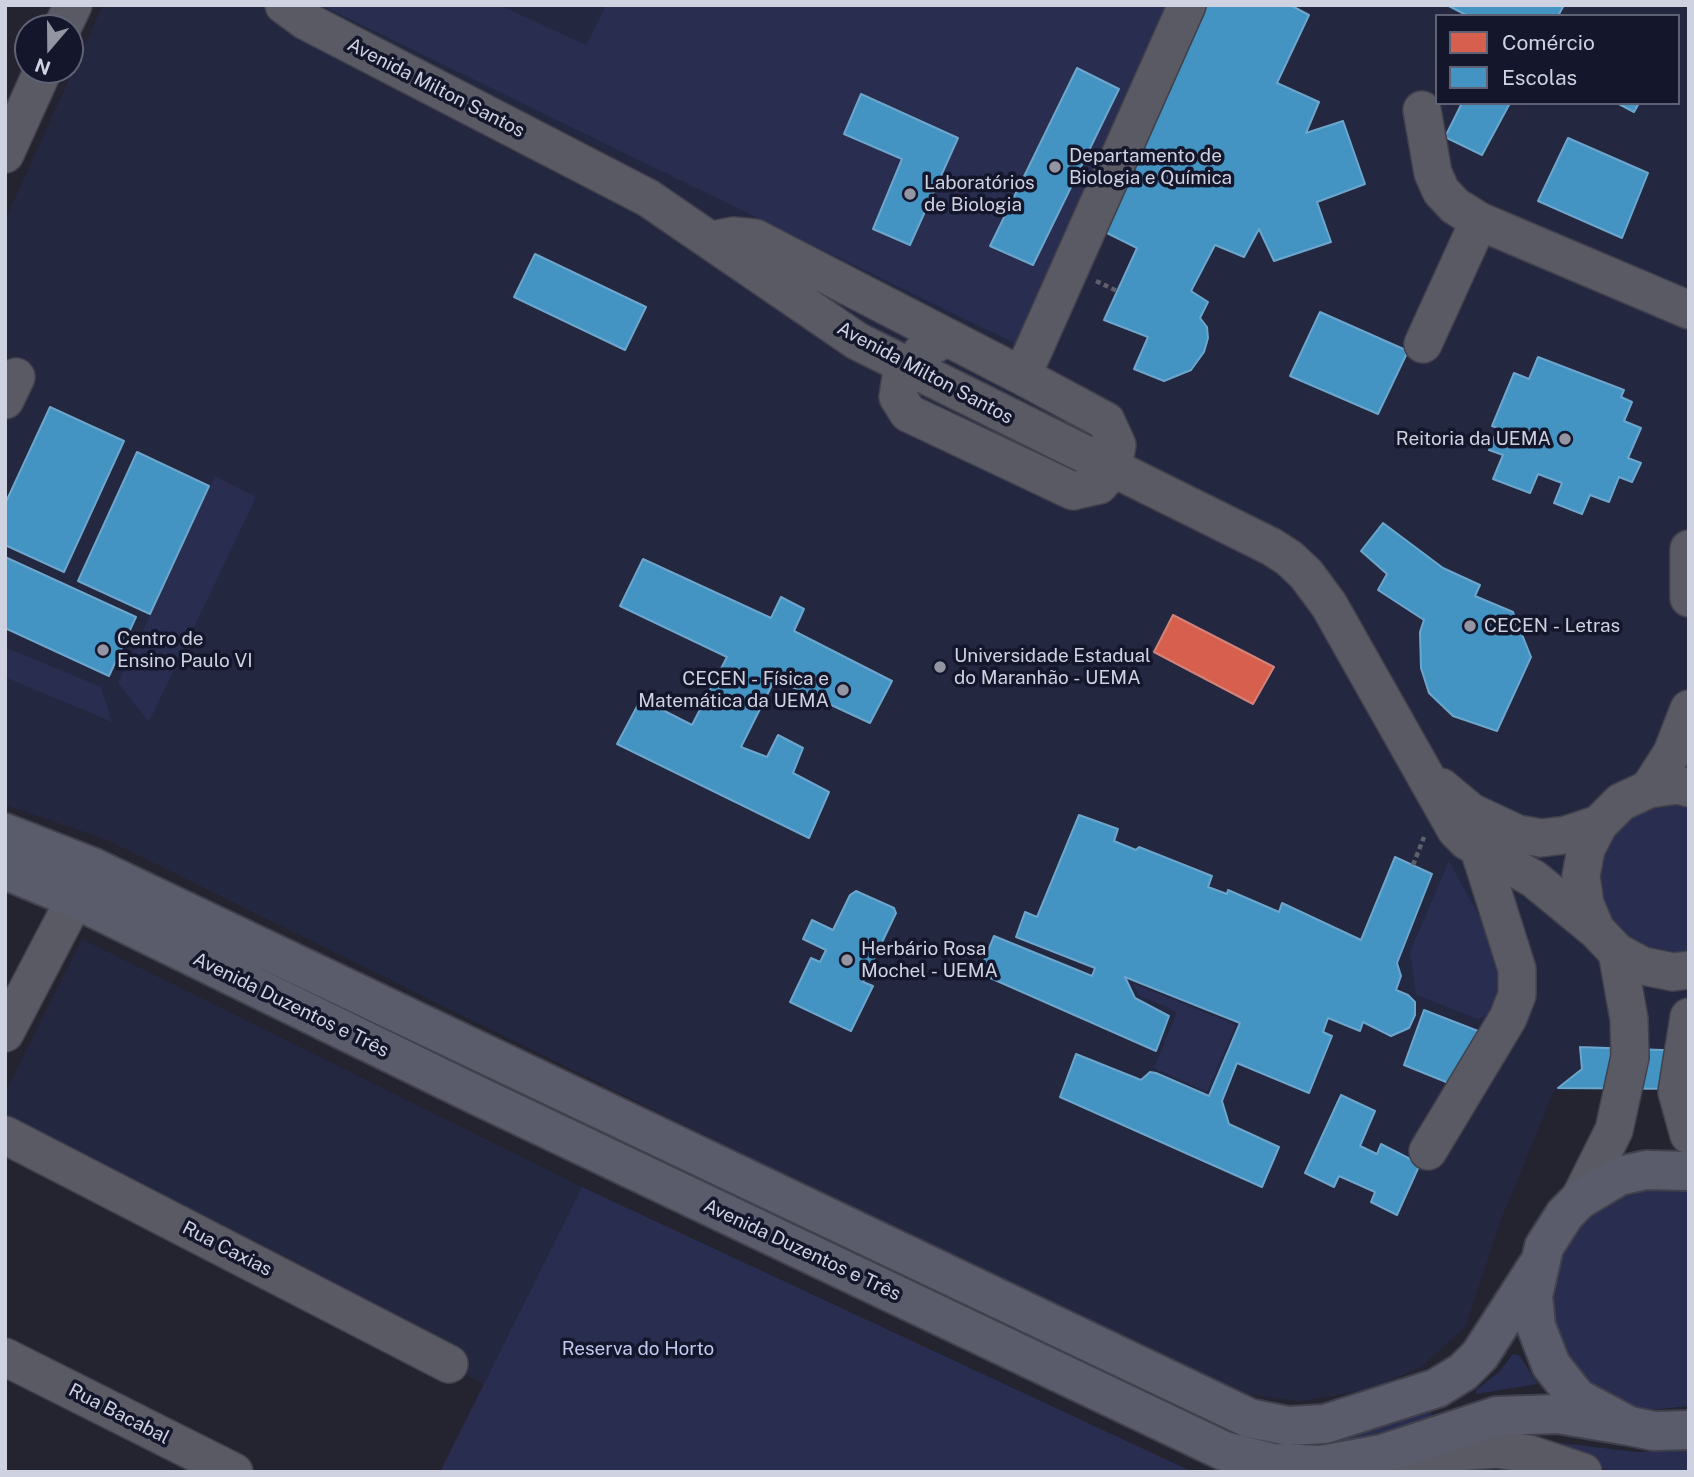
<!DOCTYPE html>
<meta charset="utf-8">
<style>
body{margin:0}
#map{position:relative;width:1694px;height:1477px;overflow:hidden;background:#232430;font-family:"Public Sans",sans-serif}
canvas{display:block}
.frame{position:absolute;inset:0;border:7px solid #cfd2e0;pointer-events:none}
.legend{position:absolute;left:1435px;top:14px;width:245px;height:91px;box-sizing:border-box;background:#14172c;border:2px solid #5f6274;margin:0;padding:9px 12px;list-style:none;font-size:21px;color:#cfd2e0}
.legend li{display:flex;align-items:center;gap:14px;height:35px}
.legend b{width:35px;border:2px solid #5f6274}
.north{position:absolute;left:14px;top:14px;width:70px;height:70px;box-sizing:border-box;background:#14172c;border:2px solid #5f6274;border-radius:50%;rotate:200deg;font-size:19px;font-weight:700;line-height:28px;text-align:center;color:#cfd2e0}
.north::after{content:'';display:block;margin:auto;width:24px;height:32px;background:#9395a2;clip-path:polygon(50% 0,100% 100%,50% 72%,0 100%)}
</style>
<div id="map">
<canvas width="1694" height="1477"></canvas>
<div class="frame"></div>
<ul class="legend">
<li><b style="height:19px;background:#d6604d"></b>Comércio</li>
<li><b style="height:19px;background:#4393c3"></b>Escolas</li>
</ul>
<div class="north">N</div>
</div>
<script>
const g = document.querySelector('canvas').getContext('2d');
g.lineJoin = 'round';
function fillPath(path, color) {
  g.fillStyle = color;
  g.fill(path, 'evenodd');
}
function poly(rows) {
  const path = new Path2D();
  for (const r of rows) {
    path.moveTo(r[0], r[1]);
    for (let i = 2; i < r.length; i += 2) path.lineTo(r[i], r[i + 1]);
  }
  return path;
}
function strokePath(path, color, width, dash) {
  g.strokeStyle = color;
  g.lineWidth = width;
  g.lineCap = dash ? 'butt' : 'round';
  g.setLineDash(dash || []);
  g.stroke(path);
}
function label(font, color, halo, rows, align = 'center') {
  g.font = font + ' "Public Sans",sans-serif';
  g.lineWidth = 7;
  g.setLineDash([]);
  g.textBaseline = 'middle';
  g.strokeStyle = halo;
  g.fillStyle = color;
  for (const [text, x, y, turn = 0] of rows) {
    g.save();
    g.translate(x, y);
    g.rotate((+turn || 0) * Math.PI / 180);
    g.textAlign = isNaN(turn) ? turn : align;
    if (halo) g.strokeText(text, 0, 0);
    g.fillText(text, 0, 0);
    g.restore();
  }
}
const built = poly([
 [103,5,1689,5,1689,1086,1554,1091,1500,1222,1465,1327,1420,1368,1368,1390,1300,1401,1223,1391,105,839,5,805,5,220],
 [1437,16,1678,16,1678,103,1437,103],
 [82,939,582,1187,484,1384,5,1145,5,1093]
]);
const green = poly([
 [321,5,499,5,586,45,606,5,1169,5,1018,345],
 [215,476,256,497,149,722,118,683],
 [7,648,101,687,112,722,5,677],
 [1678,803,1689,805,1689,957,1669,959,1624,942,1598,901,1600,852,1613,831,1631,815,1654,805],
 [5,847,1213,1422,1430,1410,1433,1417,1339,1445,1295,1448,1232,1437],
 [1449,861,1524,998,1478,1019,1416,995,1410,952],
 [1132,983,1236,1025,1207,1092,1154,1068,1177,1012,1139,995],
 [582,1187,1193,1472,440,1472],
 [1682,1187,1689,1189,1689,1406,1651,1410,1629,1407,1575,1376,1546,1321,1559,1241,1621,1190],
 [1513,1354,1519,1355,1538,1384,1476,1394,1476,1390,1499,1372],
 [1552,1442,1637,1452,1689,1450,1689,1472,1611,1472,1567,1453]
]);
const shops = poly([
 [1173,615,1274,667,1253,704,1154,652,1173,615]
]);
const schools = poly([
 [1202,5,1290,5,1309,15,1277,83,1319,102,1306,133,1343,121,1365,184,1317,202,1331,242,1274,261,1259,229,1244,257,1215,245,1191,291,1208,302,1200,318,1207,327,1208,338,1204,352,1191,370,1164,381,1134,369,1148,337,1104,320,1137,248,1103,231,1202,5],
 [1447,5,1564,5,1558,16,1468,16,1447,5],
 [1077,68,1119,89,1033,265,990,246,1077,68],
 [861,94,958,138,910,245,873,229,902,159,844,134,861,94],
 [1462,103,1510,103,1482,155,1445,137,1462,103],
 [1617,103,1639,103,1634,112,1617,103],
 [1568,138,1648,173,1622,238,1538,201,1568,138],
 [535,254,646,307,625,350,514,297,535,254],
 [1320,312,1408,351,1378,414,1290,376,1320,312],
 [1538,357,1624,390,1621,397,1632,402,1624,421,1641,428,1628,458,1641,463,1632,482,1619,477,1609,502,1590,495,1582,514,1554,503,1562,483,1538,474,1530,493,1493,479,1503,455,1489,450,1498,428,1492,426,1514,373,1529,379,1538,357],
 [50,407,124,441,64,572,5,545,5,504,50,407],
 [137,452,209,486,150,614,78,581,137,452],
 [1383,523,1443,568,1480,585,1475,596,1513,612,1531,657,1497,731,1453,716,1429,693,1421,668,1420,632,1424,620,1378,590,1387,574,1361,551,1383,523],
 [5,557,136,617,109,676,5,628,5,557],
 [643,559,771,618,781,597,804,609,794,631,892,681,870,723,775,679,741,747,767,757,778,735,803,748,793,773,829,792,809,838,617,744,641,699,692,725,727,657,620,606,643,559],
 [1079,815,1118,829,1114,841,1136,850,1139,847,1212,876,1208,887,1227,894,1228,890,1279,912,1282,903,1361,940,1395,857,1432,874,1397,963,1401,976,1396,990,1408,995,1415,1002,1415,1015,1409,1028,1391,1036,1363,1022,1360,1031,1328,1018,1323,1032,1332,1036,1309,1093,1237,1063,1222,1101,1229,1124,1279,1147,1262,1187,1060,1097,1076,1054,1141,1080,1150,1072,1156,1073,1209,1096,1240,1023,1125,977,1135,998,1169,1016,1156,1051,979,973,994,936,1092,976,1095,968,1016,937,1025,912,1037,917,1079,815],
 [856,891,894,908,896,913,863,982,873,986,851,1031,790,1002,811,958,820,962,826,950,803,939,812,920,833,930,850,895,856,891],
 [1424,1010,1478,1031,1456,1086,1404,1065,1424,1010],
 [1580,1047,1689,1051,1689,1089,1558,1088,1582,1069,1580,1047],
 [1341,1095,1375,1111,1360,1146,1377,1154,1381,1144,1420,1164,1397,1215,1371,1202,1375,1192,1339,1176,1334,1187,1305,1173,1341,1095]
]);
const path = poly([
 [1096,281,1117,291],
 [1413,865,1424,837]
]);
const minor = poly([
 [284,5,306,21,648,198,857,341,1272,547,1289,558,1306,574,1329,605,1456,830,1467,841,1534,879,1596,930],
 [62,28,73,5],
 [1422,110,1433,173,1441,191,1455,206,1479,221,1689,310],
 [5,154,43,70],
 [713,240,733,236,755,238,1022,376,1106,421,1117,445,1113,469,1099,485,1073,491,908,413,898,397,901,377,924,350,946,338],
 [1423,344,1479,221],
 [1022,376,1187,5],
 [5,400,16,377],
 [1689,549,1689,598],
 [1441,787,1471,812,1518,834,1541,838,1566,835,1599,824],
 [1689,788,1678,785,1649,789,1621,802,1599,824,1586,849,1581,876,1585,904,1596,930,1617,952,1643,966,1673,972,1689,970],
 [1649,789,1672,753,1689,709],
 [1689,1017,1677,1092,1689,1135],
 [5,1033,75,899],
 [5,1135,449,1364],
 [1428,1151,1508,1018,1517,995,1517,969,1479,849],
 [1579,1200,1614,1130,1630,1057,1629,1019,1617,952],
 [5,1357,234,1472],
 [1401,1456,1497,1449,1529,1454,1583,1472]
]);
const major = poly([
 [5,833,92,867,1249,1418,1288,1426,1325,1424,1437,1388,1463,1372,1480,1355,1538,1265],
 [5,870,75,899,472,1093,1224,1451,1273,1463,1321,1465,1382,1454,1497,1416,1558,1414,1629,1426],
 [1689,1171,1646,1170,1619,1176,1579,1200,1565,1214,1544,1247,1533,1296,1536,1326,1551,1365,1577,1398,1629,1426,1654,1431,1689,1430]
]);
const markers = [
 [1055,167,7,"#9395a2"],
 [910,194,7,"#9395a2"],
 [1565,439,7,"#9395a2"],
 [1470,626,7,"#9395a2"],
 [103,650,7,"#9395a2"],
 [940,667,7,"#9395a2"],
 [843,690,7,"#9395a2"],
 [847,960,7,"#9395a2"]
];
const streetNames = [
 ["Avenida Milton Santos",436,88,27],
 ["Avenida Milton Santos",925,373,28],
 ["Avenida Duzentos e Três",291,1005,26],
 ["Rua Caxias",227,1249,27],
 ["Avenida Duzentos e Três",802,1250,25],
 ["Rua Bacabal",119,1414,27]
];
const poiNames = [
 ["Departamento de",1069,156],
 ["Biologia e Química",1069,178],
 ["Laboratórios",924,183],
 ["de Biologia",924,205],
 ["Reitoria da UEMA",1551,439,"right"],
 ["CECEN - Letras",1484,626],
 ["Centro de",117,639],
 ["Ensino Paulo VI",117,661],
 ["Universidade Estadual",954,656],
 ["do Maranhão - UEMA",954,678],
 ["CECEN - Física e",829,679,"right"],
 ["Matemática da UEMA",829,701,"right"],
 ["Herbário Rosa",861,949],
 ["Mochel - UEMA",861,971]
];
const parkNames = [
 ["Reserva do Horto",638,1349]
];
fillPath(built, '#242740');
fillPath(green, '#292d4f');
fillPath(shops, '#d6604d');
strokePath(shops, '#d48279', 2);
fillPath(schools, '#4393c3');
strokePath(schools, '#6da6cc', 2);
strokePath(minor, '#40414c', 40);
strokePath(major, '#40414c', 42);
strokePath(path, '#5f6069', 4.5, [5, 3.5]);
strokePath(minor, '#595a64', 37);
strokePath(major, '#5a5c6b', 38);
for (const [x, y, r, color] of markers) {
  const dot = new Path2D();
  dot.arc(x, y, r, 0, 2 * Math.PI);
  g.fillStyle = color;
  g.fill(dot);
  strokePath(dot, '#14172c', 2.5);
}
label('19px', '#cfd2e0', '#14172c', streetNames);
label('19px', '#cfd2e0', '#14172c', poiNames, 'left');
label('19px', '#c1c9f0', '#14172c', parkNames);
</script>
